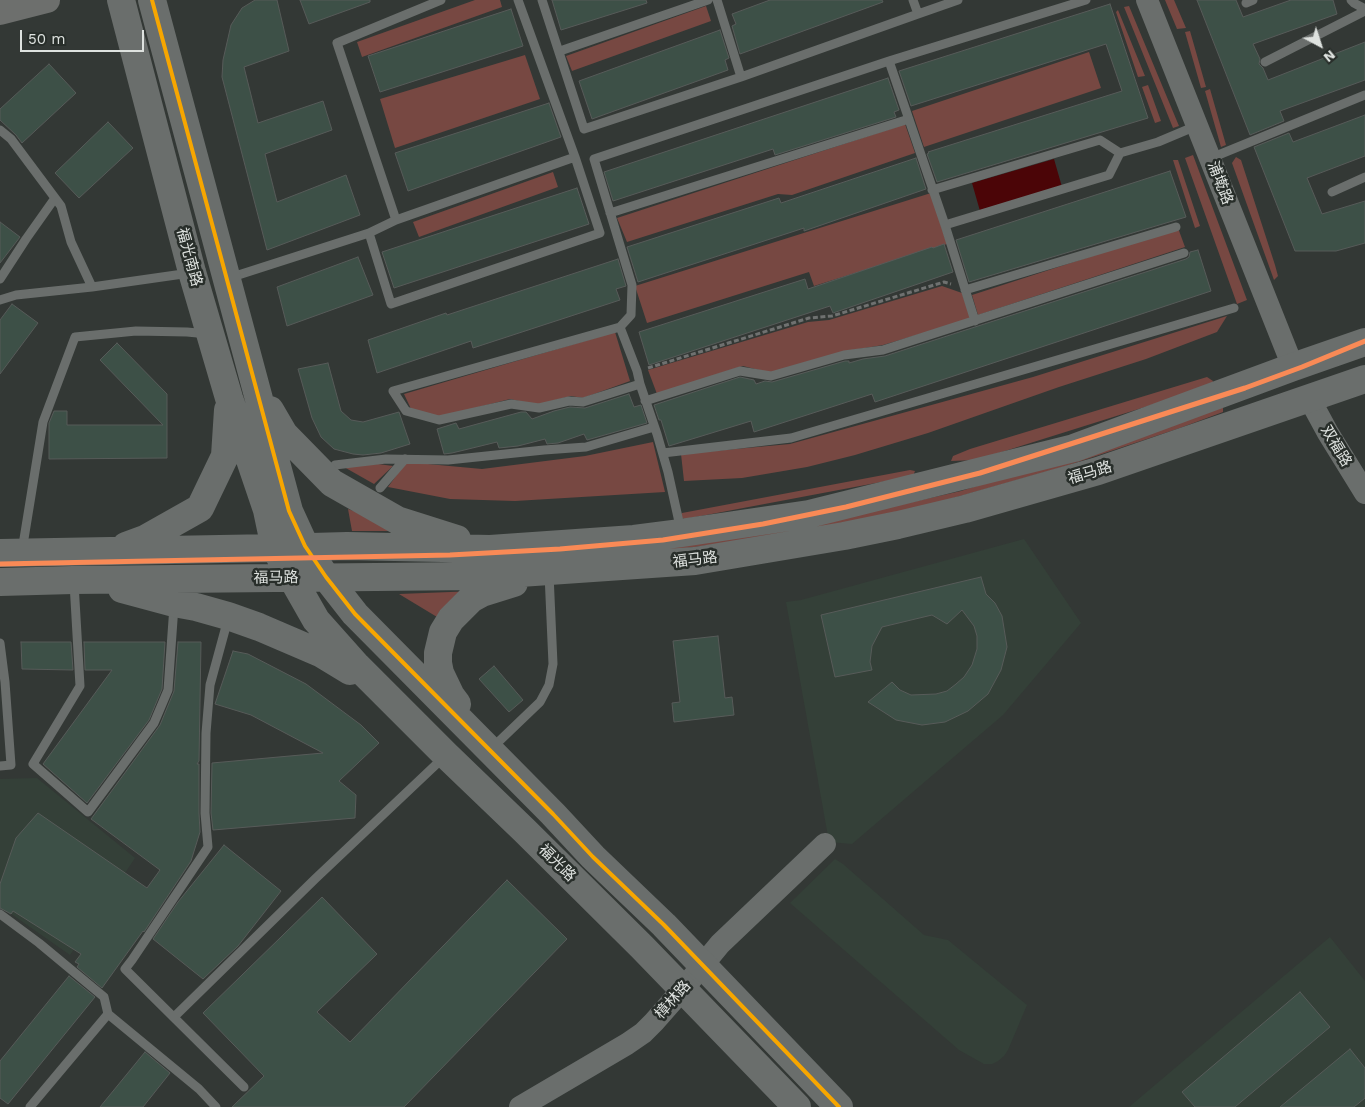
<!DOCTYPE html>
<meta charset="utf-8">
<style>
body{margin:0}
#map{position:relative;width:1365px;height:1107px;overflow:hidden;background:#333835;font-family:"Work Sans",sans-serif}
canvas{display:block}
.north{position:absolute;left:1295px;top:20px;width:50px;height:50px;-webkit-text-stroke:4px #282e2a;paint-order:stroke;rotate:140deg;font-size:14px;font-weight:700;line-height:20px;text-align:center;color:#dee2df}
.north::after{content:'';display:block;margin:auto;width:18px;height:22px;background:#dee2df;clip-path:polygon(50% 0,100% 100%,50% 72%,0 100%)}
.scale{position:absolute;left:20px;top:30px;width:124px;height:22px;box-sizing:border-box;border:2px solid #dee2df;border-top:0;padding-left:6px;font-size:15px;line-height:18px;white-space:nowrap;color:#dee2df;-webkit-text-stroke:4px #282e2a;paint-order:stroke}
</style>
<div id="map">
<canvas width="1365" height="1107"></canvas>
<div class="north">N</div>
<div class="scale">50 m</div>
</div>
<script>
const g = document.querySelector('canvas').getContext('2d');
g.lineJoin = 'round';
function fillPath(path, color) {
  g.fillStyle = color;
  g.fill(path, 'evenodd');
}
function poly(rows) {
  const path = new Path2D();
  for (const r of rows) {
    path.moveTo(r[0], r[1]);
    for (let i = 2; i < r.length; i += 2) path.lineTo(r[i], r[i + 1]);
  }
  return path;
}
function strokePath(path, color, width, dash) {
  g.strokeStyle = color;
  g.lineWidth = width;
  g.lineCap = dash ? 'butt' : 'round';
  g.setLineDash(dash || []);
  g.stroke(path);
}
function label(font, color, halo, rows, align = 'center') {
  g.font = font + ' "Work Sans","Noto Sans SC",sans-serif';
  g.lineWidth = 5;
  g.setLineDash([]);
  g.textBaseline = 'middle';
  g.strokeStyle = halo;
  g.fillStyle = color;
  for (const [text, x, y, turn = 0] of rows) {
    g.save();
    g.translate(x, y);
    g.rotate((+turn || 0) * Math.PI / 180);
    g.textAlign = isNaN(turn) ? turn : align;
    if (halo) g.strokeText(text, 0, 0);
    g.fillText(text, 0, 0);
    g.restore();
  }
}
const built = poly([
 [1024,539,1081,623,1003,715,852,844,829,842,786,602,801,600],
 [37,778,135,858,70,955,0,906,0,779],
 [835,859,843,864,924,935,948,940,1027,1005,1008,1050,1004,1056,998,1061,992,1064,984,1064,959,1050,790,903],
 [1330,937,1365,981,1365,1107,1129,1107]
]);
const green = poly([
 [475,0,500,0,502,7,362,57,357,42],
 [1165,0,1174,0,1186,28,1177,29],
 [706,6,711,21,572,71,566,56],
 [1129,6,1179,126,1173,128,1124,7],
 [1118,10,1145,76,1138,77,1116,12],
 [1190,31,1206,87,1201,88,1185,32],
 [1089,52,1101,88,924,147,912,111],
 [525,55,540,99,395,148,380,99],
 [1148,85,1161,121,1155,123,1142,87],
 [1210,89,1226,145,1221,147,1205,91],
 [905,124,915,153,792,195,778,194,627,242,617,218],
 [1193,155,1247,300,1237,304,1185,158],
 [1236,157,1241,160,1275,265,1278,276,1274,280,1232,163],
 [1173,160,1178,160,1200,226,1195,228],
 [553,172,558,187,419,237,413,222],
 [931,193,947,244,814,286,809,272,647,323,635,286],
 [1178,228,1185,247,978,315,972,295],
 [942,286,962,293,971,319,883,345,847,351,771,373,743,366,657,394,648,370,808,322,829,320],
 [1227,316,1217,332,1146,359,1059,387,928,433,855,455,807,467,742,478,684,481,681,454,790,444,1033,377],
 [615,332,630,381,583,398,571,396,537,405,510,399,440,417,411,409,404,394],
 [1207,377,1213,381,1212,385,1196,391,989,456,976,460,951,461,953,456,970,449],
 [1219,405,1223,408,1223,412,1180,428,1063,467,936,503,831,529,657,552,601,550,815,524,961,491,1091,449],
 [653,442,665,492,515,501,450,499,388,487,406,462,482,469,585,456],
 [378,464,393,466,374,484,344,467],
 [910,470,915,471,913,476,685,519,679,517,682,513],
 [348,509,386,523,389,531,352,531],
 [476,591,442,620,399,594]
]);
const water = poly([
 [1054,159,1062,187,980,211,972,183]
]);
const building = poly([
 [255,0,277,0,289,51,244,67,258,123,323,101,332,130,265,154,277,202,346,175,360,215,267,250,222,77,223,60,231,25,242,8,255,0],
 [300,0,370,0,370,2,309,24,300,0],
 [552,0,646,0,647,3,561,30,552,0],
 [770,0,882,0,883,2,740,54,732,26,736,24,732,14,770,0],
 [1197,0,1236,0,1243,17,1291,0,1333,0,1337,14,1253,44,1260,59,1259,64,1263,68,1268,80,1365,42,1365,80,1280,111,1284,121,1250,135,1197,0],
 [1110,4,1148,118,937,182,927,154,929,153,928,152,1122,91,1106,44,911,106,899,71,1110,4],
 [511,9,523,46,380,92,368,56,511,9],
 [720,30,729,58,725,60,728,70,592,119,579,81,720,30],
 [49,64,76,93,22,143,16,135,0,120,0,109,49,64],
 [888,78,899,110,894,112,896,117,775,155,773,149,613,201,604,172,888,78],
 [549,103,561,137,408,191,395,153,549,103],
 [1365,115,1365,156,1307,178,1322,214,1365,201,1365,243,1336,251,1295,251,1254,147,1289,133,1293,142,1365,115],
 [108,122,133,148,79,198,55,173,108,122],
 [916,158,926,189,804,231,804,228,638,282,627,247,779,198,781,203,916,158],
 [1170,171,1186,217,969,282,956,240,1170,171],
 [577,188,589,224,394,288,382,252,577,188],
 [0,222,20,237,0,263,0,222],
 [944,244,953,272,833,313,830,306,649,365,639,332,805,279,808,289,932,247,933,248,944,244],
 [1198,250,1211,291,875,402,872,394,754,432,751,421,669,446,661,420,659,420,654,405,740,377,754,380,756,384,765,381,772,382,845,361,849,361,849,363,863,359,885,356,1186,259,1189,257,1190,252,1198,250],
 [358,257,373,295,287,326,277,287,358,257],
 [618,259,626,286,616,289,620,300,473,348,471,341,377,373,368,340,446,313,447,315,618,259],
 [12,304,38,323,0,374,0,320,12,304],
 [117,343,167,394,167,458,49,459,49,423,54,411,67,411,67,425,163,425,100,360,117,343],
 [328,363,341,411,351,420,363,422,399,412,410,444,381,453,363,455,353,454,334,449,321,437,312,418,298,369,328,363],
 [629,394,634,407,641,405,647,423,587,440,584,434,558,443,547,444,545,439,518,446,499,448,497,442,452,453,444,454,437,429,456,423,459,429,521,412,526,412,532,419,554,411,570,407,585,408,629,394],
 [981,577,986,594,995,603,1002,616,1007,647,1001,670,988,694,968,711,945,722,922,725,896,720,868,702,892,682,900,690,911,695,936,694,947,691,956,684,964,677,972,665,977,649,977,636,974,626,962,610,947,624,932,615,882,627,872,646,870,662,872,670,835,677,821,615,981,577],
 [718,636,725,698,732,697,734,715,674,722,672,703,680,702,673,641,718,636],
 [21,642,71,642,73,670,22,669,21,642],
 [84,642,165,642,162,689,149,720,87,803,43,764,112,670,85,670,84,642],
 [178,642,201,642,199,761,197,764,199,764,199,813,200,832,191,861,144,932,143,931,102,988,77,967,79,964,75,962,81,954,13,911,11,914,0,908,0,884,16,838,38,813,147,888,160,870,91,819,160,725,174,691,178,642],
 [233,651,248,654,306,684,361,725,379,743,339,781,356,795,355,818,213,830,211,813,212,763,323,753,251,715,215,704,233,651],
 [494,666,523,700,509,712,479,679,494,666],
 [224,845,281,891,238,946,203,979,153,939,178,902,224,845],
 [507,880,567,939,404,1107,232,1107,264,1076,203,1013,322,897,377,954,317,1012,350,1042,507,880],
 [69,976,95,997,8,1104,0,1098,0,1061,69,976],
 [1300,992,1330,1027,1235,1107,1195,1107,1182,1092,1300,992],
 [1350,1049,1365,1068,1365,1098,1354,1107,1280,1107,1350,1049],
 [145,1052,170,1073,143,1107,100,1107,145,1052]
]);
const path = poly([
 [648,368,809,318,832,316,944,282,951,284]
]);
const service = poly([
 [441,0,337,43,396,220,575,157,518,0],
 [542,0,584,129,741,77],
 [717,0,741,77,918,14,913,0],
 [1351,0,1354,3,1365,9],
 [1246,3,1253,0],
 [918,14,958,0],
 [560,51,708,0],
 [889,61,945,225,975,321],
 [1265,62,1365,11],
 [0,130,11,139,61,206,71,242,92,287],
 [1211,158,1365,95],
 [932,190,1100,140,1120,153],
 [1332,192,1365,177],
 [610,213,909,119],
 [945,225,1109,175,1120,153,1158,142,1196,126],
 [369,233,391,304,600,233,575,157],
 [229,278,369,233,396,220],
 [0,279,26,239,55,198],
 [965,290,1176,227],
 [0,300,16,295,92,287,190,273],
 [620,327,393,391,406,411,439,420,511,404,539,408,569,401,583,402,640,384],
 [645,401,740,371,771,376,844,355,883,350,1184,253],
 [663,453,791,438,921,400,1234,308],
 [335,465,386,459,448,460,544,450,586,447,654,427],
 [380,488,405,459],
 [681,531,668,472,657,434,640,384,637,371,620,327,631,315,632,285,594,159,889,61,1086,0],
 [22,551,43,422,75,337,136,331,187,332,208,334],
 [74,583,80,686,33,764,88,812,154,723,168,690,174,606],
 [228,619,210,685,206,733,205,813,208,847,132,960,125,969,244,1087],
 [0,643,5,682,11,765,0,766],
 [492,748,540,702,549,685,553,664,549,574],
 [0,914,39,943,104,997,108,1014,30,1107],
 [108,1014,199,1089,216,1107],
 [174,1017,315,879,444,757]
]);
const tertiary = poly([
 [1147,0,1293,367],
 [1309,398,1328,433,1365,493],
 [520,1107,627,1044,643,1033,654,1022,683,989,720,944,825,844]
]);
const secondary = poly([
 [0,12,47,0]
]);
const primary = poly([
 [121,0,192,272,229,398,267,510,275,548,316,620,357,666,446,755,524,830,642,947,797,1107],
 [152,0,289,511,305,546,326,577,355,614,553,814,593,857,664,925,839,1107],
 [270,410,284,434,332,483,397,520,457,539],
 [126,546,145,539,200,508,225,456,228,410],
 [0,553,275,548,347,546,490,549,634,539,681,533,809,514,1074,448,1293,367,1365,342],
 [0,582,73,580,476,576,695,561,844,536,898,525,965,509,1098,471,1365,379],
 [122,589,174,603,196,607,228,616,259,627,322,654,350,671],
 [457,704,451,696,440,673,438,663,438,653,443,632,451,619,471,599,482,593,514,583]
]);
const bus1 = poly([
 [152,0,289,511,305,546,326,577,355,614,553,814,593,857,664,925,839,1107]
]);
const metro1 = poly([
 [0,564,450,555,560,549,663,540,763,524,846,507,980,473,1245,388,1302,367,1365,341]
]);
const streetNames = [
 ["浦墘路",1220,183,69],
 ["福光南路",189,257,75],
 ["双福路",1336,446,59],
 ["福马路",1090,473,-17],
 ["福马路",695,560,-7],
 ["福马路",276,578,-1],
 ["福光路",557,863,45],
 ["樟林路",673,1000,-49]
];
fillPath(built, '#344038');
fillPath(green, '#774842');
fillPath(water, '#4b0507');
fillPath(building, '#3d5047');
strokePath(building, '#575b59', 1);
strokePath(path, '#6f7170', 3, [5, 2.5]);
strokePath(service, '#6a6e6c', 9);
strokePath(tertiary, '#6a6e6c', 22);
strokePath(secondary, '#6d6f6d', 26);
strokePath(primary, '#6a6e6c', 28);
strokePath(bus1, '#f7a600', 4);
strokePath(metro1, '#f98a56', 5);
label('15px', '#dee2df', '#282e2a', streetNames);
</script>
